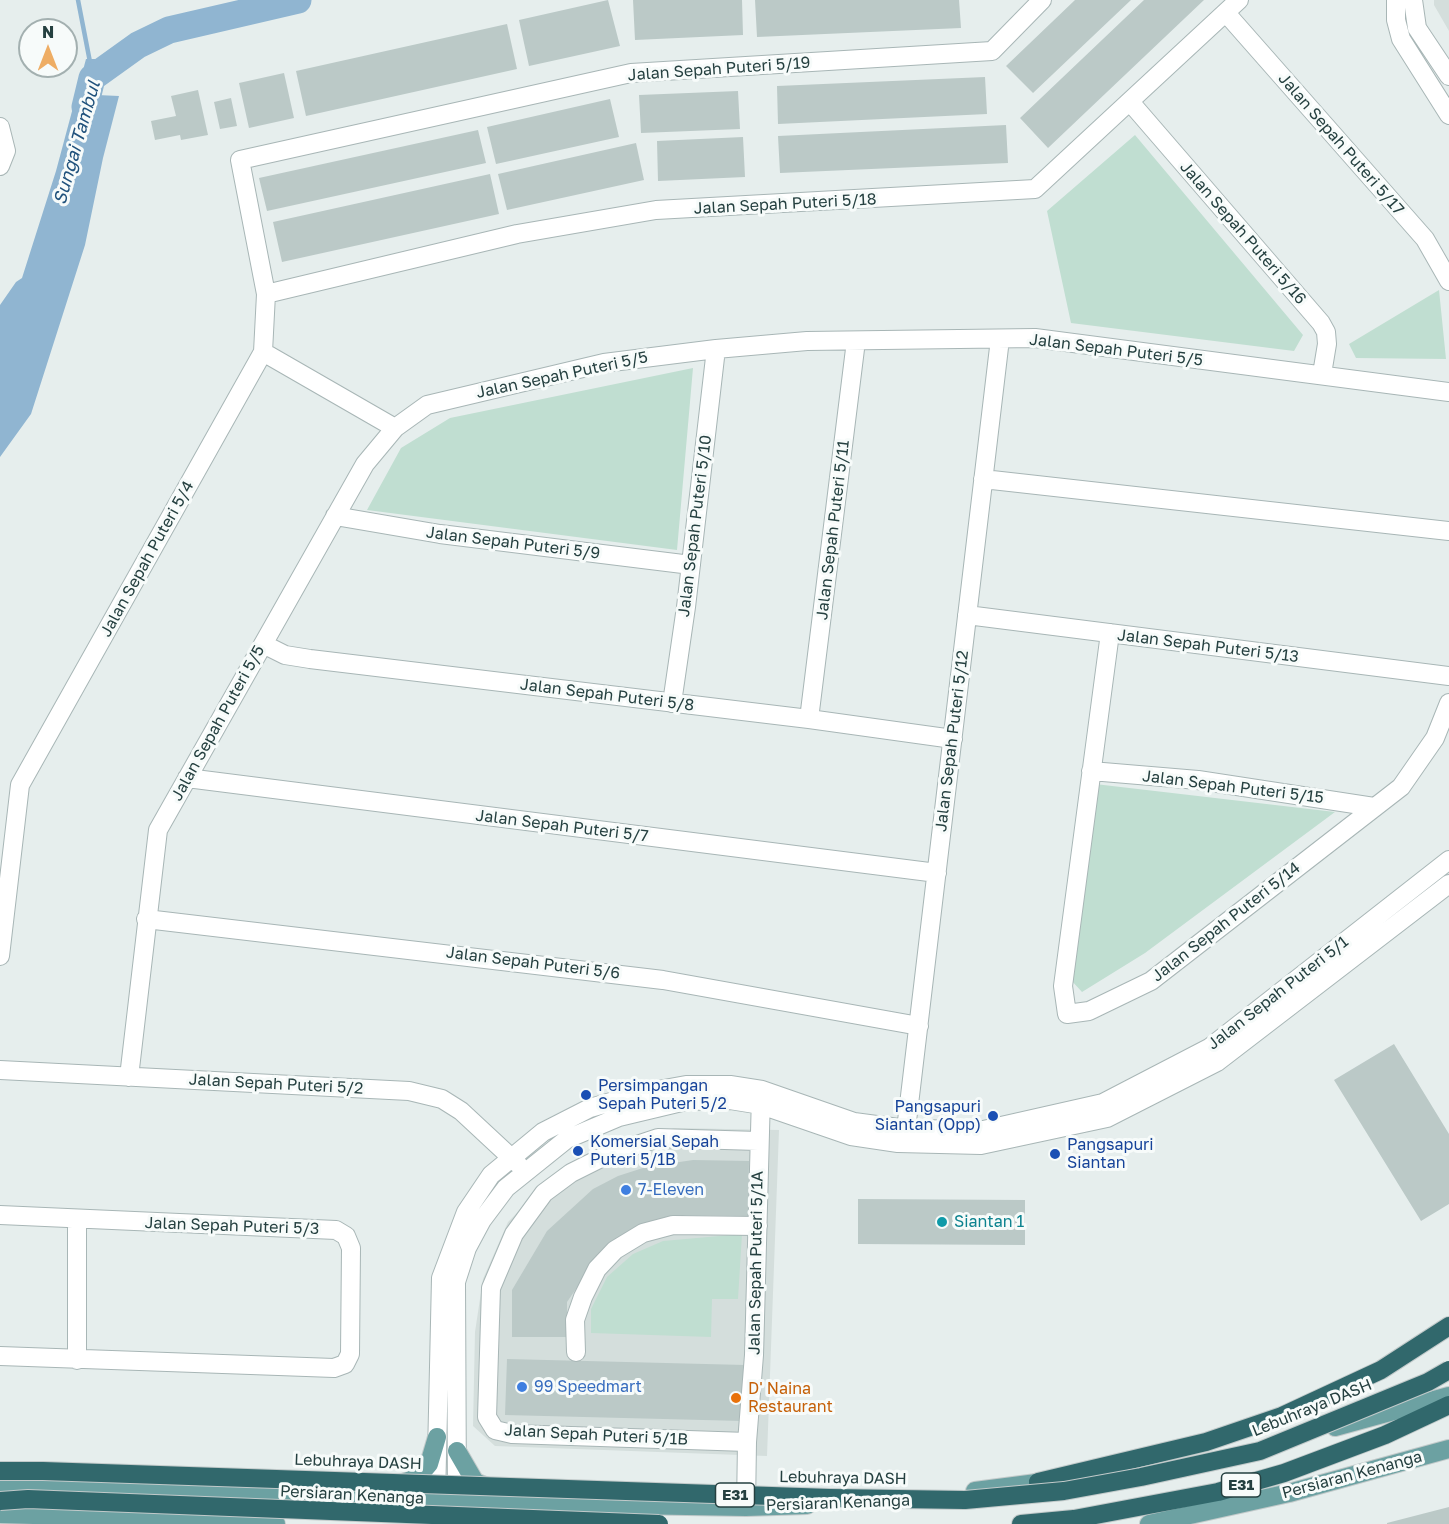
<!DOCTYPE html>
<style>
body{margin:0}
#map{position:relative;width:1449px;height:1524px;overflow:hidden;background:#e6eeed;font-family:"Golos Text",sans-serif}
canvas{display:block}
.north{position:absolute;left:18px;top:18px;width:60px;height:60px;box-sizing:border-box;background:#f7fbfa;border:2px solid #a3b0b0;border-radius:50%;rotate:0deg;font-size:16px;font-weight:700;line-height:24px;text-align:center;color:#254040}
.north::after{content:'';display:block;margin:auto;width:21px;height:27px;background:#eead64;clip-path:polygon(50% 0,100% 100%,50% 72%,0 100%)}
</style>
<div id="map">
<canvas width="1449" height="1524"></canvas>
<div class="north">N</div>
</div>
<script>
const g = document.querySelector('canvas').getContext('2d');
g.lineJoin = 'round';
function fillPath(path, color) {
  g.fillStyle = color;
  g.fill(path, 'evenodd');
}
function poly(rows) {
  const path = new Path2D();
  for (const r of rows) {
    path.moveTo(r[0], r[1]);
    for (let i = 2; i < r.length; i += 2) path.lineTo(r[i], r[i + 1]);
  }
  return path;
}
function strokePath(path, color, width, dash) {
  g.strokeStyle = color;
  g.lineWidth = width;
  g.lineCap = dash ? 'butt' : 'round';
  g.setLineDash(dash || []);
  g.stroke(path);
}
function label(font, color, halo, rows, align = 'center') {
  g.font = font + ' "Golos Text",sans-serif';
  g.lineWidth = 6;
  g.setLineDash([]);
  g.textBaseline = 'middle';
  g.strokeStyle = halo;
  g.fillStyle = color;
  for (const [text, x, y, turn = 0] of rows) {
    g.save();
    g.translate(x, y);
    g.rotate((+turn || 0) * Math.PI / 180);
    g.textAlign = isNaN(turn) ? turn : align;
    if (halo) g.strokeText(text, 0, 0);
    g.fillText(text, 0, 0);
    g.restore();
  }
}
const built = poly([
 [1434,0,1449,0,1449,31,1434,5],
 [674,1128,779,1130,767,1456,495,1446,473,1426,475,1332,483,1279,508,1222,548,1182,598,1152]
]);
const green = poly([
 [1135,135,1303,335,1294,351,1071,323,1047,211],
 [1439,290,1446,359,1356,358,1349,344],
 [693,368,677,550,367,510,401,448,450,418],
 [1095,784,1335,812,1145,953,1082,992,1071,980],
 [742,1234,738,1299,712,1299,711,1337,591,1333,591,1309,607,1277,633,1254,663,1241]
]);
const water = poly([
 [86,59,98,59,97,95,119,96,103,158,85,245,31,414,0,457,0,305,16,282,22,278,56,171]
]);
const stream = poly([
 [78,0,90,62]
]);
const river = poly([
 [85,107,92,78,138,45,169,30,298,0]
]);
const building = poly([
 [608,0,620,46,529,66,519,20],
 [633,0,742,0,743,35,635,40],
 [755,0,959,0,961,28,757,37],
 [1075,0,1131,0,1033,93,1006,66],
 [1144,0,1204,0,1048,148,1020,118],
 [507,24,517,69,306,116,296,71],
 [284,73,294,118,249,128,239,83],
 [985,77,987,114,778,124,777,86],
 [198,90,208,135,181,140,180,135,155,140,151,121,176,116,171,96],
 [738,91,740,129,641,133,639,95],
 [231,98,237,126,220,129,214,102],
 [610,99,619,137,496,164,487,127],
 [1006,125,1008,163,780,173,778,136],
 [478,130,486,163,267,211,259,178],
 [743,137,745,177,658,181,657,141],
 [636,143,644,180,507,210,498,174],
 [490,174,499,214,282,262,273,222],
 [1394,1044,1449,1134,1449,1204,1421,1221,1334,1080],
 [693,1160,749,1161,748,1216,686,1215,658,1223,597,1258,567,1302,567,1337,512,1337,512,1290,547,1231,593,1189,618,1176,646,1167],
 [858,1199,1025,1200,1025,1245,858,1244],
 [507,1359,745,1365,743,1421,505,1415],
 [1449,1507,1449,1524,1387,1524,1387,1523]
]);
const minor = poly([
 [1396,0,1396,20,1401,39,1449,115],
 [1413,0,1417,28,1449,76],
 [1226,13,1425,239,1449,281],
 [1131,103,1321,323,1326,332,1327,344,1322,374],
 [0,127,6,151,0,166],
 [266,294,517,234,656,210,1035,189,1239,0],
 [263,352,395,428],
 [983,479,1449,531],
 [335,516,440,534,691,565],
 [967,615,1449,676],
 [1110,633,1063,986,1067,1014,1089,1011,1151,981,1401,787,1435,738,1449,703],
 [263,644,285,655,310,659,809,719,953,739],
 [672,703,686,607,716,349],
 [809,719,856,341],
 [1091,771,1198,780,1374,807],
 [187,778,937,873],
 [146,919,663,980,919,1026],
 [0,956,20,785,263,352,266,294,240,160,631,73,992,51,1042,0],
 [0,1070,409,1091,442,1099,461,1111,518,1164],
 [129,1077,158,830,365,464,395,428,427,405,604,363,716,349,807,341,1035,338,1449,392],
 [905,1138,1000,339],
 [0,1215,336,1230,346,1236,351,1248,350,1354,345,1364,334,1368,0,1356],
 [77,1220,77,1360],
 [576,1352,575,1320,583,1297,597,1269,615,1250,643,1233,673,1225,758,1226],
 [747,1442,512,1434,495,1430,487,1417,491,1288,514,1234,544,1193,571,1173,607,1155,658,1138,758,1141],
 [436,1499,441,1278,466,1212,491,1175,543,1132,590,1108,642,1093,686,1085,730,1085,762,1090,854,1122,899,1128,979,1131,1103,1103,1209,1048,1449,860],
 [457,1499,456,1282,467,1248,482,1220,506,1188,567,1139,619,1117,686,1101,730,1100,761,1105,851,1136,898,1143,981,1145,1107,1118,1217,1062,1449,884],
 [746,1507,747,1442,754,1355,761,1095]
]);
const major = poly([
 [1335,1427,1449,1396],
 [457,1451,475,1482,490,1488],
 [0,1485,282,1491,569,1504,746,1507,807,1505],
 [398,1485,418,1477,429,1464,437,1437],
 [975,1491,1052,1481],
 [0,1514,169,1519],
 [157,1519,258,1515],
 [245,1523,276,1524],
 [1149,1524,1289,1493,1449,1449]
]);
const highway = poly([
 [1038,1482,1206,1442,1282,1416,1381,1370,1449,1326],
 [1021,1524,1074,1519,1218,1492,1284,1473,1385,1435,1449,1405]
]);
const highwayBridge = poly([
 [0,1471,43,1471,830,1498,965,1500,1064,1491,1141,1477,1260,1451,1428,1382,1449,1370],
 [0,1501,28,1499,659,1524]
]);
const markers = [
 [586,1095,6,"#1a4fb4"],
 [993,1116,6,"#1a4fb4"],
 [578,1151,6,"#1a4fb4"],
 [1055,1154,6,"#1a4fb4"],
 [626,1190,6,"#3f7fe0"],
 [942,1222,6,"#0f9aa8"],
 [522,1387,6,"#3f7fe0"],
 [736,1398,6,"#e8710a"]
];
const shields = [
 [1241,1485,39],
 [735,1495,39]
];
const shieldNames = [
 ["E31",1241,1485],
 ["E31",735,1495]
];
const streetNames = [
 ["Jalan Sepah Puteri 5/19",719,69,-4],
 ["Jalan Sepah Puteri 5/17",1341,144,49],
 ["Jalan Sepah Puteri 5/18",785,204,-3],
 ["Jalan Sepah Puteri 5/16",1243,233,49],
 ["Jalan Sepah Puteri 5/5",1116,350,7],
 ["Jalan Sepah Puteri 5/5",562,375,-12],
 ["Jalan Sepah Puteri 5/10",695,526,-83],
 ["Jalan Sepah Puteri 5/11",833,530,-83],
 ["Jalan Sepah Puteri 5/9",513,543,7],
 ["Jalan Sepah Puteri 5/4",147,559,-61],
 ["Jalan Sepah Puteri 5/13",1208,646,7],
 ["Jalan Sepah Puteri 5/8",607,695,7],
 ["Jalan Sepah Puteri 5/5",218,723,-61],
 ["Jalan Sepah Puteri 5/12",952,741,-83],
 ["Jalan Sepah Puteri 5/15",1233,787,7],
 ["Jalan Sepah Puteri 5/7",562,826,7],
 ["Jalan Sepah Puteri 5/14",1226,922,-38],
 ["Jalan Sepah Puteri 5/6",533,963,7],
 ["Jalan Sepah Puteri 5/1",1278,993,-38],
 ["Jalan Sepah Puteri 5/2",276,1084,3],
 ["Jalan Sepah Puteri 5/3",232,1226,2],
 ["Jalan Sepah Puteri 5/1A",756,1263,-89],
 ["Lebuhraya DASH",1312,1408,-22],
 ["Jalan Sepah Puteri 5/1B",596,1435,3],
 ["Lebuhraya DASH",358,1462,2],
 ["Persiaran Kenanga",1352,1475,-15],
 ["Lebuhraya DASH",843,1478,1],
 ["Persiaran Kenanga",352,1495,3],
 ["Persiaran Kenanga",838,1503,-2]
];
const transitNames = [
 ["Persimpangan",598,1086],
 ["Sepah Puteri 5/2",598,1104],
 ["Pangsapuri",981,1107,"right"],
 ["Siantan (Opp)",981,1125,"right"],
 ["Komersial Sepah",590,1142],
 ["Puteri 5/1B",590,1160],
 ["Pangsapuri",1067,1145],
 ["Siantan",1067,1163]
];
const shopNames = [
 ["7-Eleven",638,1190],
 ["99 Speedmart",534,1387]
];
const cultureNames = [
 ["Siantan 1",954,1222]
];
const foodNames = [
 ["D' Naina",748,1389],
 ["Restaurant",748,1407]
];
const waterNames = [
 ["Sungai Tambul",77,143,-74]
];
fillPath(built, '#d4dedc');
fillPath(green, '#c0ded1');
fillPath(water, '#90b5d1');
strokePath(stream, '#90b5d1', 4.5);
strokePath(river, '#90b5d1', 27);
fillPath(building, '#bbc9c7');
strokePath(minor, '#a8b6b6', 20);
strokePath(major, '#c2caca', 20);
strokePath(highway, '#c2caca', 20);
strokePath(minor, '#fff', 18);
strokePath(major, '#6ca1a2', 18);
strokePath(highway, '#31686c', 18);
strokePath(highwayBridge, '#c2caca', 20, []);
strokePath(highwayBridge, '#31686c', 18);
for (const [x, y, r, color] of markers) {
  const dot = new Path2D();
  dot.arc(x, y, r, 0, 2 * Math.PI);
  g.fillStyle = color;
  g.fill(dot);
  strokePath(dot, '#f7fbfa', 2);
}
for (const [x, y, w] of shields) {
  const box = new Path2D();
  box.roundRect(x - w / 2, y - 12, w, 24, 4.5);
  g.fillStyle = '#f7fbfa';
  g.fill(box);
  strokePath(box, '#254040', 1.5);
}
label('bold 15px', '#254040', null, shieldNames);
label('16px', '#254040', '#f7fbfa', streetNames);
label('16px', '#164399', '#f7fbfa', transitNames, 'left');
label('16px', '#366cbe', '#f7fbfa', shopNames, 'left');
label('16px', '#0d838f', '#f7fbfa', cultureNames, 'left');
label('16px', '#c56008', '#f7fbfa', foodNames, 'left');
label('italic 18px', '#20527c', '#f7fbfa', waterNames);
</script>
